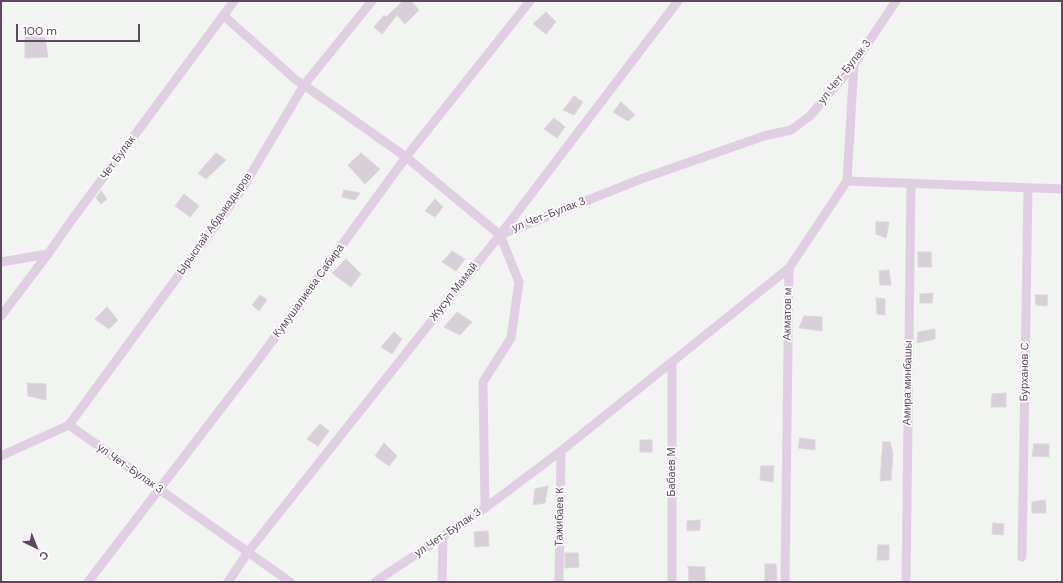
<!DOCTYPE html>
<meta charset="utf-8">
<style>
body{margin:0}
#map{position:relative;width:1063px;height:583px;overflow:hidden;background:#f2f4f1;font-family:"DM Sans",sans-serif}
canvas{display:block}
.frame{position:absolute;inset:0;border:2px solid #5e4760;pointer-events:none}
.north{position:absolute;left:16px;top:527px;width:40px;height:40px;-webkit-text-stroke:3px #fff;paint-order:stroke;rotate:137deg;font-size:11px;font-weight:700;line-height:16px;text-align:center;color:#5e4760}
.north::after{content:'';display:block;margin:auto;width:14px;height:18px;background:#5e4760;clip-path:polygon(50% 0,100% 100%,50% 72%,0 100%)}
.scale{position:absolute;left:16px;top:24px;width:124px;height:18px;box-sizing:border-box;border:2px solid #5e4760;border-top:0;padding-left:5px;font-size:12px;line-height:14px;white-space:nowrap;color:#5e4760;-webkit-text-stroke:3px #fff;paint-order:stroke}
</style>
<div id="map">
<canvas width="1063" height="583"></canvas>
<div class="frame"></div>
<div class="north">С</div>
<div class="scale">100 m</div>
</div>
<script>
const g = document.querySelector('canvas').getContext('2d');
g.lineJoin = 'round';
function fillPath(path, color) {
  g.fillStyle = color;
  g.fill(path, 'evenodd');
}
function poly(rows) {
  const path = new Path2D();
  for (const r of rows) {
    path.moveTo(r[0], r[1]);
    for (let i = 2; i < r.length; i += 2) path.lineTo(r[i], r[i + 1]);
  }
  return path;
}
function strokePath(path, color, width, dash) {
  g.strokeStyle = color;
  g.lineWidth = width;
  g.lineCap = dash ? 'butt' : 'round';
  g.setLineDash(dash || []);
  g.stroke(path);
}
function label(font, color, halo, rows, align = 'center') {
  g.font = font + ' "DM Sans",sans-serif';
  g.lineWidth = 3.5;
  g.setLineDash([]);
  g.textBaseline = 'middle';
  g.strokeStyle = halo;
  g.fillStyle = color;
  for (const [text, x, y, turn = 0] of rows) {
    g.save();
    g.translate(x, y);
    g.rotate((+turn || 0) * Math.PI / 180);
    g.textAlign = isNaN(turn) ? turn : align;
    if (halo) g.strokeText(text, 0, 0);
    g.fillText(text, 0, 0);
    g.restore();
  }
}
const building = poly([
 [403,1,411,1,419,10,405,24,397,15,382,34,374,27,384,15,386,17,403,1],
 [546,12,556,22,546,34,533,24,546,12],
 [25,36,45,38,48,57,25,58,25,36],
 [574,96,583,102,574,115,563,110,574,96],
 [621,102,635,115,628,121,613,112,621,102],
 [554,118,565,127,557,138,544,129,554,118],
 [216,153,226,160,206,179,198,173,216,153],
 [361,153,380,169,365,184,348,165,361,153],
 [344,190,360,193,355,200,342,197,344,190],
 [101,191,107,199,101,204,96,198,101,191],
 [184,194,199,206,190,217,175,206,184,194],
 [435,199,443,207,435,217,425,211,435,199],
 [876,222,889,222,886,238,876,234,876,222],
 [452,251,465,259,456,271,442,262,452,251],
 [918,252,931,252,932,267,918,267,918,252],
 [346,259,361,274,351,287,332,273,346,259],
 [889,270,891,285,880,285,879,271,889,270],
 [933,293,932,303,920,303,920,294,933,293],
 [260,295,267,300,259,311,252,305,260,295],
 [1035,295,1048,295,1047,306,1036,305,1035,295],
 [876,298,885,299,885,315,877,314,876,298],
 [107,307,118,320,109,329,95,319,107,307],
 [457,312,472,322,460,335,444,327,457,312],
 [804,316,822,317,822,331,799,328,804,316],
 [935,329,935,339,917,343,918,332,935,329],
 [394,332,402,339,392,354,381,347,394,332],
 [27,383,46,384,46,400,28,396,27,383],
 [1006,393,1006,407,991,407,992,394,1006,393],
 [320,424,329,431,318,446,307,439,320,424],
 [800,438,815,440,815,450,798,448,800,438],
 [640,440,652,440,652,452,640,452,640,440],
 [883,442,890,442,893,453,891,480,880,481,883,442],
 [384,443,397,456,389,466,375,456,384,443],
 [1034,444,1049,444,1049,457,1032,456,1034,444],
 [761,466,774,466,773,482,760,480,761,466],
 [548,486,545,503,533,505,535,489,548,486],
 [1045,500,1046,513,1032,513,1032,502,1045,500],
 [700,520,700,530,687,531,687,521,700,520],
 [993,523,1004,524,1003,535,992,534,993,523],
 [488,531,489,546,475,547,474,532,488,531],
 [878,545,889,545,889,560,877,560,878,545],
 [565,553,578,553,579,567,565,568,565,553],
 [765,564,776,564,777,580,765,582,765,564],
 [688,566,705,567,705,581,689,581,688,566]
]);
const minor = poly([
 [223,15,296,80,304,85,406,157,500,235],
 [847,181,1062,189],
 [1,262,48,254],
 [1,316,48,254,71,221,234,1],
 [672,363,672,582],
 [69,425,290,582],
 [1,456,69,425,242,189,304,85,372,1],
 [485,508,561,451,789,268],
 [1022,557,1028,188],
 [88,582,259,359,406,157,530,1],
 [228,582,248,552,500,235,678,1],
 [375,582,485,508,483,382,511,338,519,282,500,235,641,179,764,136,791,130,810,116,854,64,896,1],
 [442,582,443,537],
 [559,582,561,451],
 [785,582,789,268,847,181,854,64],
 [906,582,911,183]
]);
const streetNames = [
 ["ул Чет-Булак 3",845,72,-52],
 ["Чет Булак",118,158,-54],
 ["ул Чет-Булак 3",549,215,-21],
 ["Ырыспай Абдыкадыров",215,224,-55],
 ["Кумушалиева Сабира",309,291,-54],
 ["Жусуп Мамай",454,292,-52],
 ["Акматов м",788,314,-89],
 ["Бурханов С",1025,372,-89],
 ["Амира минбашы",908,383,-89],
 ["ул Чет-Булак 3",130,469,35],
 ["Бабаев М",672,472,-90],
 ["Тажибаев К",560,517,-89],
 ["ул Чет-Булак 3",448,533,-34]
];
fillPath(building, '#d8d0d8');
strokePath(building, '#ddd5db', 1);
strokePath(minor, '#e0cfe2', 9);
label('11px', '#5e4760', '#fff', streetNames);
</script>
